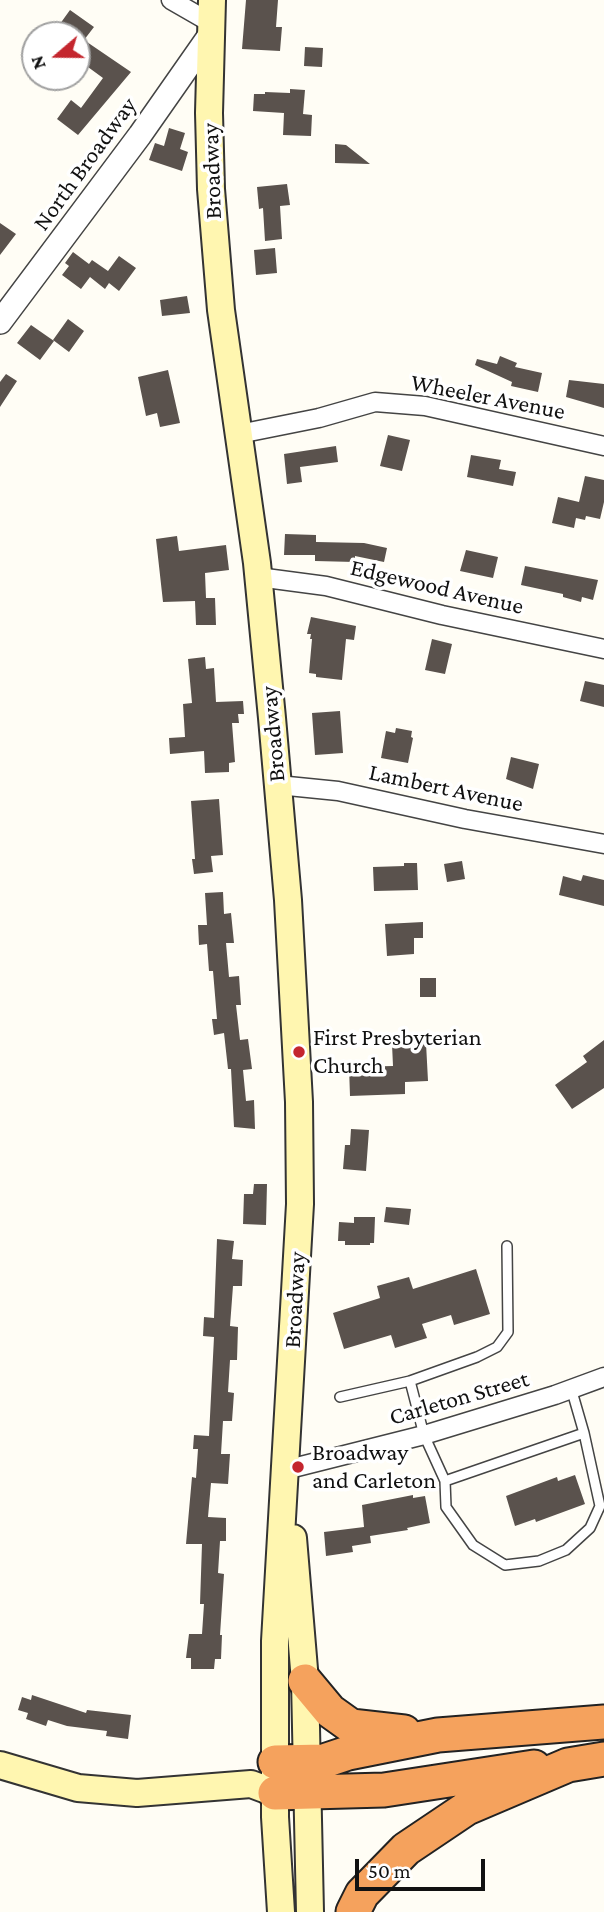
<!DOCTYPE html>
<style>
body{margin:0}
#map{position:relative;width:604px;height:1912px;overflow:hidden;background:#fffdf5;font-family:"Crimson Pro",serif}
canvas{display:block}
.north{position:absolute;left:21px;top:21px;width:70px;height:70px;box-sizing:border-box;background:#fff;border:2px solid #a0a0a0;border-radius:50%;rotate:250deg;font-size:19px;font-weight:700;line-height:28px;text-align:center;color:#111}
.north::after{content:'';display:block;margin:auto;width:24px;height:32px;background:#c4262e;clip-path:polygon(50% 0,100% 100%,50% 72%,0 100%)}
.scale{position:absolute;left:355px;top:1859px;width:130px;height:32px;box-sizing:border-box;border:4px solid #111;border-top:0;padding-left:9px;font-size:21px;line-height:24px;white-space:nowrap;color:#111;-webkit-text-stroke:5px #fff;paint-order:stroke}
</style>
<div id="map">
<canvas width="604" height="1912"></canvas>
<div class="north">N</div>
<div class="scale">50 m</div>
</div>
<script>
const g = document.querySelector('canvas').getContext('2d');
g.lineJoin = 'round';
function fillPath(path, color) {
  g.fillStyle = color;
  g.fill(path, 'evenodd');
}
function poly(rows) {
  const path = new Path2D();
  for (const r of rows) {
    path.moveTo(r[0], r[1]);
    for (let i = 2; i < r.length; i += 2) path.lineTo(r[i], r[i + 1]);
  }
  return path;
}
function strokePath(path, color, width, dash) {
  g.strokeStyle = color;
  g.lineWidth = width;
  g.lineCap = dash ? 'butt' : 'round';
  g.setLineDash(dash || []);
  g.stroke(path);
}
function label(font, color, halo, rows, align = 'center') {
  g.font = font + ' "Crimson Pro",serif';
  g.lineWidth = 7;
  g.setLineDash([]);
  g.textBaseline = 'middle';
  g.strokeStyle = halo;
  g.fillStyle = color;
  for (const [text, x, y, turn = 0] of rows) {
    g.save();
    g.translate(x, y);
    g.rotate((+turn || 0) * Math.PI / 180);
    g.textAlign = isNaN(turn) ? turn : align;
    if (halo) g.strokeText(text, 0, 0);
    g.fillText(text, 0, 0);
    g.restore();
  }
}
const building = poly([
 [246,0,278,0,276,27,282,27,280,51,242,49],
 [70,10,94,27,84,40,131,72,78,135,57,119,71,100,81,108,103,78,77,59,77,35,52,35],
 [305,47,323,48,322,67,304,66],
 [290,89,305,90,303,114,312,115,311,136,283,135,284,113,253,111,254,94,265,94,265,92,290,93],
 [169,128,185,133,180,149,188,152,182,171,149,160,155,143,164,146],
 [335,144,346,145,370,164,335,163],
 [287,184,290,205,280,206,282,239,265,241,263,208,259,209,257,187],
 [0,223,16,234,0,255],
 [275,248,277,273,256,275,254,250],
 [73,252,89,264,92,260,108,271,119,256,136,268,119,291,109,283,105,289,90,277,81,289,62,275,69,266,65,263],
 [187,296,190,313,162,316,160,300],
 [68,319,84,331,69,352,53,340],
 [31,325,54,341,40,360,17,343],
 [500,356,517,363,515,367,542,373,538,392,511,386,512,382,475,365,477,359,497,364],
 [168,370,180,423,160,427,157,413,146,416,138,377],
 [6,374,17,381,0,407,0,382],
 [569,380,604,384,604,408,566,397],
 [388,435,410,440,402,471,380,466],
 [336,446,338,462,300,467,302,482,287,484,284,454],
 [471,455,501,460,499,469,516,472,513,486,467,477],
 [585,476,604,480,604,502,600,519,586,516,585,520,576,518,574,528,552,523,558,497,579,502],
 [285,534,316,535,316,542,364,543,387,548,384,562,355,556,355,562,315,561,315,555,284,555],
 [177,536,179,551,226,545,229,570,205,573,206,598,215,598,216,625,196,625,195,601,163,602,156,539],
 [466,550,498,557,493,578,460,571],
 [525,566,598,580,593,600,582,597,581,602,563,597,563,594,521,585],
 [311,617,356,626,354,640,346,639,342,680,316,677,316,674,309,673,312,639,310,639,311,634,307,634],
 [432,639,452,644,445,674,425,670],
 [205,657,206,669,214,668,216,702,243,701,244,714,238,714,239,723,232,723,235,762,229,763,229,772,205,773,204,751,170,754,169,738,185,737,183,704,192,703,188,659],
 [585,681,604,685,604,707,580,701],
 [340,711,343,753,315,755,312,713],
 [396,728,412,731,411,737,413,738,408,763,381,758,386,731,395,733],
 [511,757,539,764,533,789,506,779],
 [219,799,223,855,211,856,213,872,194,874,192,859,195,859,191,801],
 [462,861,465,879,447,882,444,864],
 [404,863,417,863,418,890,374,891,373,867,404,866],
 [583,875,604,880,604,906,559,895,563,876,581,881],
 [223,892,224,914,231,913,234,943,226,943,229,977,239,976,241,1005,236,1005,240,1040,248,1039,252,1069,243,1070,246,1101,254,1100,255,1129,234,1127,231,1069,228,1069,224,1033,214,1035,212,1019,217,1019,213,971,209,971,207,944,199,945,198,925,207,925,205,893],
 [423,922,423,938,414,938,414,954,387,956,385,924],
 [420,978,436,978,436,997,420,997],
 [604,1040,604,1088,572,1109,555,1085,587,1062,583,1056],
 [426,1043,428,1081,405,1082,405,1094,350,1096,349,1067,393,1066,392,1044],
 [351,1129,369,1130,366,1171,343,1169,345,1145,350,1145],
 [254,1184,267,1184,266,1225,243,1224,244,1194,253,1194],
 [386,1207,411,1209,409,1225,384,1222],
 [354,1217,375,1217,374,1243,370,1243,370,1245,345,1245,345,1241,338,1241,339,1222,354,1223],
 [217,1239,234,1241,232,1259,243,1260,242,1286,233,1286,230,1326,238,1327,237,1360,230,1360,228,1392,234,1393,232,1421,223,1421,221,1454,230,1454,228,1484,211,1483,208,1517,226,1518,226,1541,220,1541,218,1573,224,1574,220,1635,222,1635,221,1659,215,1659,214,1669,191,1669,191,1658,186,1658,189,1634,202,1634,204,1604,200,1604,202,1544,186,1544,192,1477,196,1478,198,1449,193,1449,194,1435,209,1436,214,1337,203,1336,204,1317,214,1318],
 [476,1269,490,1314,454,1325,451,1315,422,1324,427,1338,395,1348,391,1335,344,1349,333,1313,380,1298,377,1286,409,1277,413,1289],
 [575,1475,585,1504,536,1522,535,1519,515,1526,506,1496,557,1477,558,1481],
 [413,1495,413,1498,425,1496,430,1523,407,1528,408,1530,370,1536,371,1543,352,1546,353,1552,326,1556,324,1532,364,1527,362,1505],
 [32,1695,86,1713,87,1710,131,1715,128,1739,106,1736,107,1731,67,1726,48,1720,46,1726,26,1719,28,1713,18,1710,22,1697,31,1700]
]);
const service = poly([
 [507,1246,508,1332,497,1347,477,1357,410,1381,424,1435,445,1481,584,1433,571,1388],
 [340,1397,410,1381],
 [445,1481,446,1507,473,1545,505,1565,539,1561,566,1550,590,1528,600,1506,584,1433]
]);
const minor = poly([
 [171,0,211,23],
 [239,434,319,418,375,402,425,406,604,446],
 [258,577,326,586,442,615,604,649],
 [278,785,338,791,465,819,604,844],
 [285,1470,424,1435,555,1395,604,1377]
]);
const tertiary = poly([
 [0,322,140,135,210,35]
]);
const secondary = poly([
 [212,0,209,113,211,189,221,310,257,563,272,718,288,900,299,1102,300,1204,275,1641,275,1817,281,1912],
 [293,1538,305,1681,310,1912],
 [0,1765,78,1788,137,1793,251,1784,275,1793]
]);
const motorway = poly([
 [305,1681,330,1711,351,1726,404,1732],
 [275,1762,324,1761,348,1753,438,1735,604,1722],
 [275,1793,384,1790,534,1767],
 [353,1912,362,1894,406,1849,467,1808,568,1765,604,1759]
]);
const markers = [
 [299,1052,7,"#c4262e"],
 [298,1467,7,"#c4262e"]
];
const streetNames = [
 ["North Broadway",85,164,-54],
 ["Broadway",212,171,-92],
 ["Wheeler Avenue",488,397,11],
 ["Edgewood Avenue",437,587,13],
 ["Broadway",273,734,-95],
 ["Lambert Avenue",446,788,12],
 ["Broadway",295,1300,-87],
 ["Carleton Street",459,1398,-16]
];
const poiNames = [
 ["First Presbyterian",313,1038],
 ["Church",313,1066],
 ["Broadway",312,1453],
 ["and Carleton",312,1481]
];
fillPath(building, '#5a524d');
strokePath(service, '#444', 12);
strokePath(minor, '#444', 21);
strokePath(tertiary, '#444', 26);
strokePath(secondary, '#333', 30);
strokePath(motorway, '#222', 37);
strokePath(service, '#fff', 9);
strokePath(minor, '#fff', 18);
strokePath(tertiary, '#fff', 23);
strokePath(secondary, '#fff6b0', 26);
strokePath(motorway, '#f5a25d', 33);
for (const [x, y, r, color] of markers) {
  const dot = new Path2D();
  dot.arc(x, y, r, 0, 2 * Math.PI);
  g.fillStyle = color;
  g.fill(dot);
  strokePath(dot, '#fff', 2.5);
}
label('24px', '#111', '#fff', streetNames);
label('24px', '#111', '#fff', poiNames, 'left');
</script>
